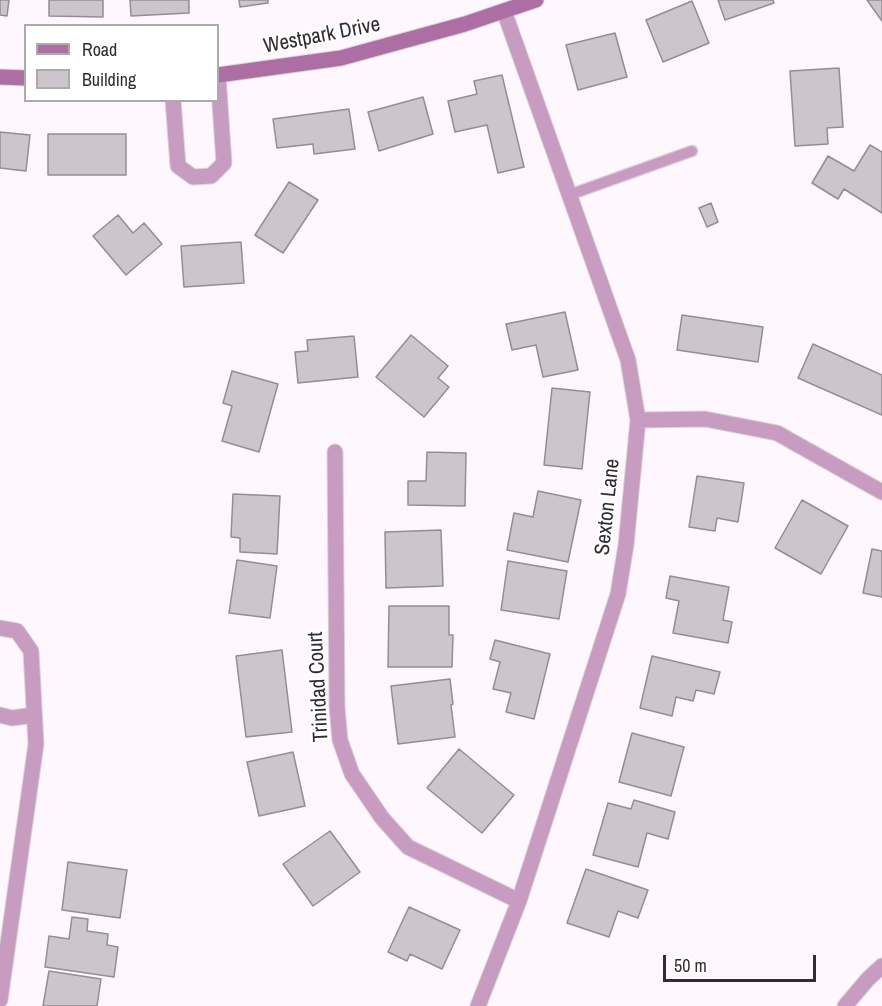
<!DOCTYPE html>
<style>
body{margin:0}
#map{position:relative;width:882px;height:1006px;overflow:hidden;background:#fef7fd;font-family:"Archivo Narrow",sans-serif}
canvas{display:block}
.legend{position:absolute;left:24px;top:24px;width:195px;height:78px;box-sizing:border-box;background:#fff;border:2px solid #acabac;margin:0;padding:8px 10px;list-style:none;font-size:18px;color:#302d30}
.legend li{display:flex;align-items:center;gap:12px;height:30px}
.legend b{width:30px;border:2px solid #acabac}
.scale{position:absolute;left:663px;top:955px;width:153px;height:27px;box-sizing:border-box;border:3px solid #302d30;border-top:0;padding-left:8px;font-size:18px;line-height:21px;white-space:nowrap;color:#302d30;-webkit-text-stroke:4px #fff;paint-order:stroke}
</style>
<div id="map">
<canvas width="882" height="1006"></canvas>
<ul class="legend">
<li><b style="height:8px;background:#ad6ea3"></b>Road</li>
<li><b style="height:16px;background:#cec5cc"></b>Building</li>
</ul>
<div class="scale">50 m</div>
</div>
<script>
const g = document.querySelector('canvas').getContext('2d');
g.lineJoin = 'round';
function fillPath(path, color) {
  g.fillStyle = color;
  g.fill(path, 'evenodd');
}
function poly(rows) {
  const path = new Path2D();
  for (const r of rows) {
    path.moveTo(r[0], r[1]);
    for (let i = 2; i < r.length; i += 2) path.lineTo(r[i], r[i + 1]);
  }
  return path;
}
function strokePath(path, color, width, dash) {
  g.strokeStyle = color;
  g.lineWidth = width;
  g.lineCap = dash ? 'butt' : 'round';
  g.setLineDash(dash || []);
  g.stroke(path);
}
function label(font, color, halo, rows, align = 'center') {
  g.font = font + ' "Archivo Narrow",sans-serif';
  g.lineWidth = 4.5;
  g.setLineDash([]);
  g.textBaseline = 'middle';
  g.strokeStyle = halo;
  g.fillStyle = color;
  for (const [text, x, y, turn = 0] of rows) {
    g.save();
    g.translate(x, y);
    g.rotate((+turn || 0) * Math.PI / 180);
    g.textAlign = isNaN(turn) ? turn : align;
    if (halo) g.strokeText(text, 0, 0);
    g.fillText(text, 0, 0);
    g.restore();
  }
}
const building = poly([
 [0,0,9,0,7,16,0,15,0,0],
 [49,0,103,0,103,17,49,16,49,0],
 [130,0,189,0,189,13,131,16,130,0],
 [239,0,268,0,268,3,240,7,239,0],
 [718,0,773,0,774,3,725,20,718,0],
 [867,0,882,0,882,21,867,0],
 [692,1,709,43,663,62,646,20,692,1],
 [615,33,627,77,578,90,566,45,615,33],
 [839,68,843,127,827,128,828,144,795,146,790,71,839,68],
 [502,75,524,167,498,173,487,125,455,132,448,101,477,94,474,81,502,75],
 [423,97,433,134,379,151,368,112,423,97],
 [349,109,355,149,314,154,313,144,277,148,273,119,349,109],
 [0,132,30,135,26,171,0,168,0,132],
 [48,134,126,134,126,175,48,175,48,134],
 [870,145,882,152,882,213,844,189,838,199,812,183,828,156,854,171,870,145],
 [289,182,318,200,283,253,255,235,289,182],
 [711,203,718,222,707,227,699,208,711,203],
 [118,215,133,233,144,223,162,244,126,275,93,236,118,215],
 [241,242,244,283,184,287,181,246,241,242],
 [565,312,578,370,543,377,536,345,512,350,506,324,565,312],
 [682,315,763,327,758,362,677,350,682,315],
 [411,335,448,366,438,378,449,387,424,417,376,377,411,335],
 [354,336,358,377,298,383,295,352,308,351,307,340,354,336],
 [813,344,882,375,882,415,798,378,813,344],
 [232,371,278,384,259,452,222,441,232,406,223,403,232,371],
 [552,388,590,392,582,469,544,465,552,388],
 [427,452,466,453,465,506,408,505,408,481,426,481,427,452],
 [697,476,744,483,738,522,717,518,715,531,689,527,697,476],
 [538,491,581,500,568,562,507,550,514,513,533,517,538,491],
 [233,494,280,496,277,554,240,552,240,538,231,537,233,494],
 [802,500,848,526,821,574,775,548,802,500],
 [441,530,443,586,386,588,385,532,441,530],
 [872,549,882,551,882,597,863,593,872,549],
 [237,560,277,566,270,618,229,613,237,560],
 [508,561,567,571,559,619,501,610,508,561],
 [670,576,729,587,723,620,732,622,728,643,673,633,679,601,666,598,670,576],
 [389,606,449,606,449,635,453,635,452,667,388,667,389,606],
 [495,640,550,654,534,719,506,712,511,693,493,689,500,662,490,659,495,640],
 [282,650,292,732,246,737,236,656,282,650],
 [652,656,720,672,714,694,696,690,693,701,676,697,672,716,640,708,652,656],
 [450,679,453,704,451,705,455,737,398,744,391,686,450,679],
 [632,733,684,747,671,796,619,782,632,733],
 [459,749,514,795,482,833,427,788,459,749],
 [293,752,305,806,259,816,247,762,293,752],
 [634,800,675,812,668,839,647,833,638,867,593,855,608,803,631,809,634,800],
 [330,831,360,872,313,906,283,864,330,831],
 [68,862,127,870,120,918,62,910,68,862],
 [586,869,648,890,638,918,618,911,609,937,567,923,586,869],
 [409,907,460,930,442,969,410,954,407,961,388,952,409,907],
 [72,917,88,919,87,931,108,934,107,945,118,947,114,977,45,967,49,936,69,939,72,917],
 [49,971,101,979,97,1006,43,1006,49,971]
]);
const lane = poly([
 [569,195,692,151]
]);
const street = poly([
 [173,100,178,166,193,177,211,176,224,163,218,75],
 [638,420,705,419,777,433,882,492],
 [335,452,337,707,340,740,352,774,382,818,408,847,519,901],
 [0,628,17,631,31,651,36,744,0,1000],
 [0,715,12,718,34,715],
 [478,1006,519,901,618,594,626,545,638,420,628,360,504,11],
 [845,1006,868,979,882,966]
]);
const secondary = poly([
 [218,75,341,58,465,24,536,0],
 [0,77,26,78]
]);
const streetNames = [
 ["Westpark Drive",322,36,-11],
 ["Sexton Lane",608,507,-84],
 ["Trinidad Court",319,687,-93]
];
fillPath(building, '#cec5cc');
strokePath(building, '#958d93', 1.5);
strokePath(lane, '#d9d3d8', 13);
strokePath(street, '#d9d3d8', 17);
strokePath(secondary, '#d9d3d8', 17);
strokePath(lane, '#c89cc0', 10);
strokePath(street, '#c89cc0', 15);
strokePath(secondary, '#ad6ea3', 15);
label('21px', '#302d30', '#fff', streetNames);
</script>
